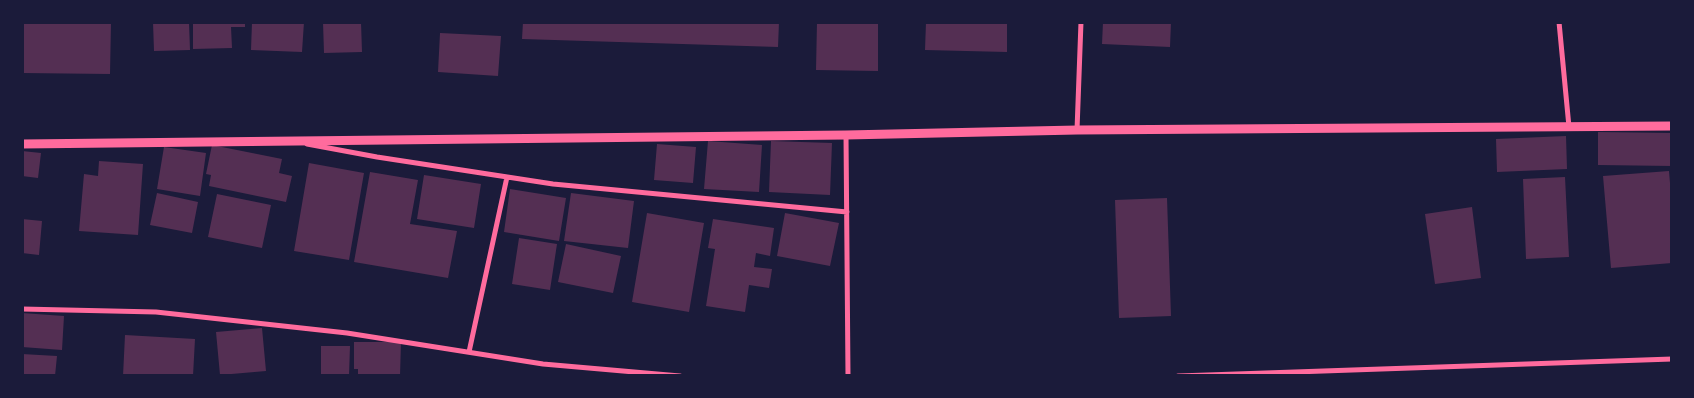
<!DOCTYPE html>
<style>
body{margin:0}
#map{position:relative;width:1694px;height:398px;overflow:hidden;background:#1b1b3a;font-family:"Varela Round",sans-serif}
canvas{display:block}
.frame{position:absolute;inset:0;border:24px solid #1b1b3a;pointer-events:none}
</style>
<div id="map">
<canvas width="1694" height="398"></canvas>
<div class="frame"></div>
</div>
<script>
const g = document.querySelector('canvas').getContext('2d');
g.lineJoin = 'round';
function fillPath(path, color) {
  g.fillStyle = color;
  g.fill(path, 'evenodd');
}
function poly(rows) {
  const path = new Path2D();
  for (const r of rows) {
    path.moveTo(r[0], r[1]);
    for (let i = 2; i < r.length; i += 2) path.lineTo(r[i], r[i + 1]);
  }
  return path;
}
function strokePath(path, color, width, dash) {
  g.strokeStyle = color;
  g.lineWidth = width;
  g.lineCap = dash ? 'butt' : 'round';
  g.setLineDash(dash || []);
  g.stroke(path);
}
const building = poly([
 [22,22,111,22,110,74,22,73],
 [153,22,189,22,190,50,154,51],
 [193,22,245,22,245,27,231,27,232,48,193,49],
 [252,22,304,22,302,52,251,50],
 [323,22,361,22,362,52,324,53],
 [523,22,779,22,778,47,522,39],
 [817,22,878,22,878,71,816,70],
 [926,22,1007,22,1007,52,925,50],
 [1103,22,1171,22,1170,47,1102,44],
 [440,33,501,36,498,76,438,72],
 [1598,132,1672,133,1672,166,1598,165],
 [1566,136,1567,169,1497,172,1496,139],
 [708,141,762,145,759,192,704,189],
 [771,141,832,143,830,195,769,192],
 [657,144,696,147,693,183,654,180],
 [212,145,282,159,279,173,292,176,286,202,209,186,211,175,206,174],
 [164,147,206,153,200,196,157,189],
 [22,151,41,153,38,178,22,176],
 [99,161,143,164,138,235,79,231,84,174,98,176],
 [309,163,364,173,349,260,294,251],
 [1669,171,1672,207,1672,263,1611,268,1603,176],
 [370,172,418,180,410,224,457,231,448,278,354,262],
 [424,175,481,184,474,228,417,219],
 [1565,177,1569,257,1526,259,1523,179],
 [510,189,566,198,559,241,504,232],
 [157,193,198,202,192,233,150,225],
 [571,193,634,201,628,248,564,241],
 [217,194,271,205,262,248,208,237],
 [1167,198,1171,316,1119,318,1115,200],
 [1472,207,1481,278,1435,284,1425,214],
 [647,213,704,223,689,312,632,302],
 [785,213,839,223,830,266,777,256],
 [22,219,42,221,39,255,22,253],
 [713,219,774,228,770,256,756,253,754,267,772,269,769,288,749,285,745,312,706,306,715,249,708,248],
 [519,238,557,244,550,290,512,284],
 [566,244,621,256,613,293,558,282],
 [22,313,64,316,62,350,22,347],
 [262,328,266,371,220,375,216,332],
 [125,335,195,339,193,376,123,376],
 [354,342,401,342,400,376,358,376,358,369,354,369],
 [321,346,350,346,349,376,321,376],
 [22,354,57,356,55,376,22,376]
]);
const minor = poly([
 [1559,22,1569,127],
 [1077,130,1081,22],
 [846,135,848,376],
 [307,144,377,157,553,184,847,212],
 [22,309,156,312,347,333,543,364,680,376],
 [469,352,507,177],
 [1178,376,1672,359]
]);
const tertiary = poly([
 [22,144,846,135,1077,130,1672,126]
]);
fillPath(building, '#542f53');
strokePath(minor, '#ff6b9d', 5);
strokePath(tertiary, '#ff6b9d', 9);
</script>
